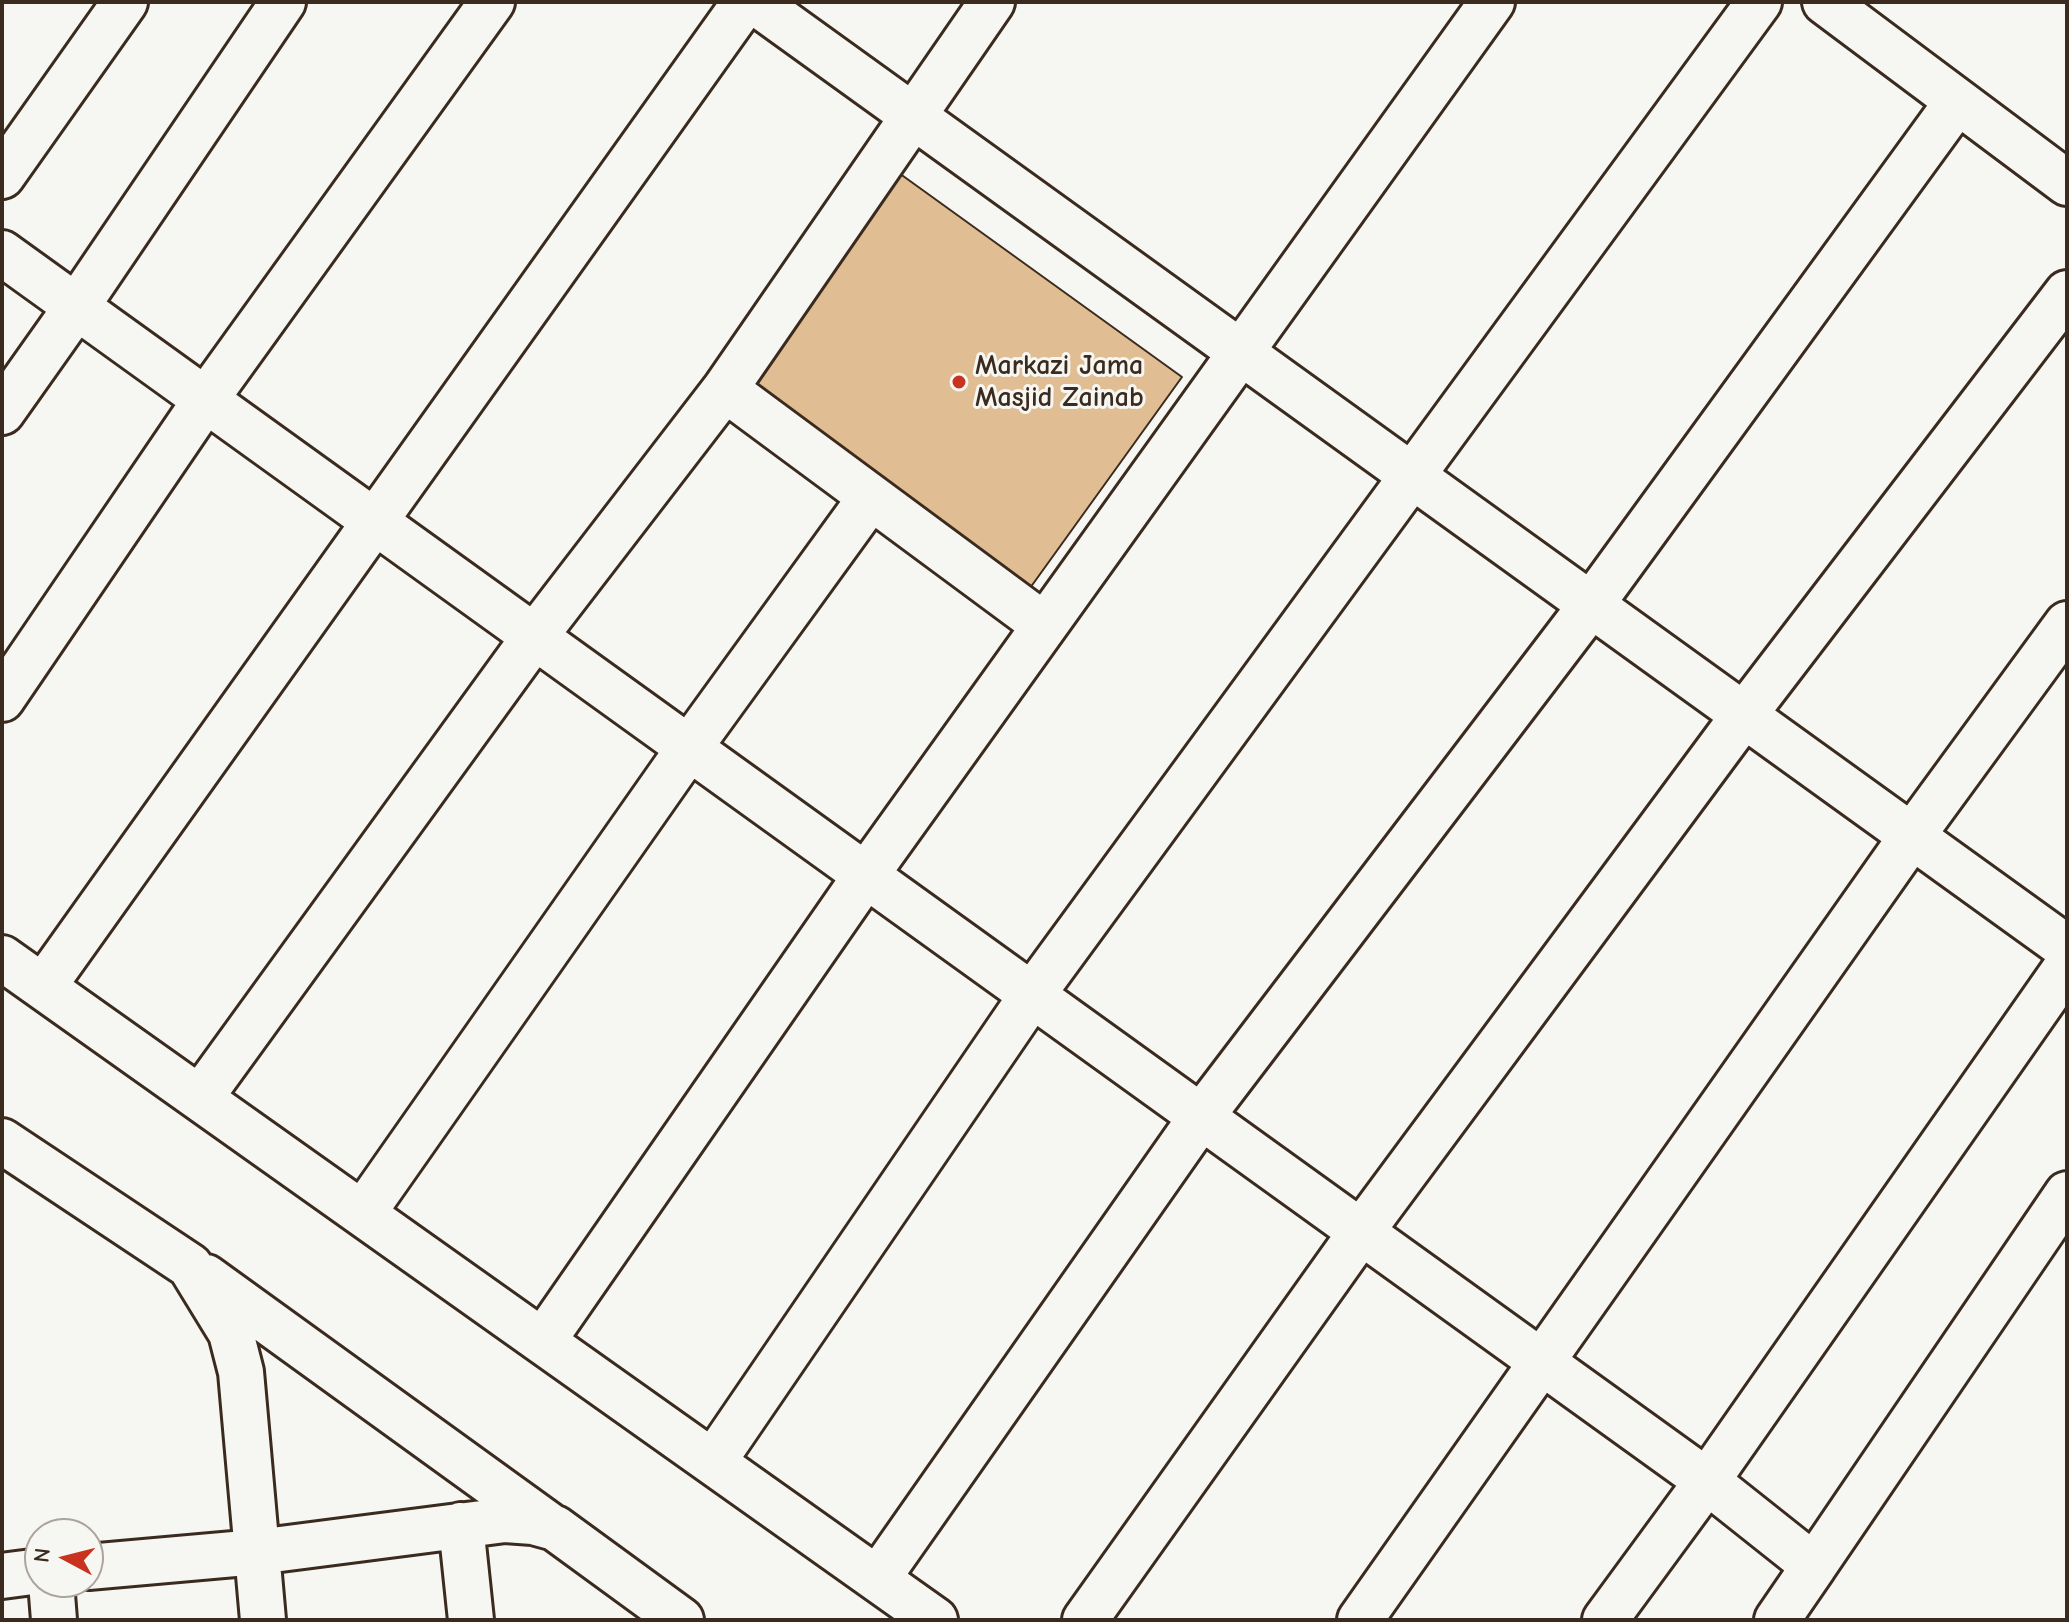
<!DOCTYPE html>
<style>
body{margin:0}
#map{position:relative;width:2069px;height:1622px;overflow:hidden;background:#f6f6f2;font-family:"Comic Neue",sans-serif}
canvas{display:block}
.frame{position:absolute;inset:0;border:4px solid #3b2a1e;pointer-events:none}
.north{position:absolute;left:24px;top:1518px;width:80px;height:80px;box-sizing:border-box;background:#f6f6f2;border:2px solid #aba49d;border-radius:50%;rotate:277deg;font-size:22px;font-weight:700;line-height:32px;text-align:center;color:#3b2a1e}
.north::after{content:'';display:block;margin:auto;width:28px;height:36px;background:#c8321e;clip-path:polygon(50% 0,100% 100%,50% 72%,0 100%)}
</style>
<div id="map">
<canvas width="2069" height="1622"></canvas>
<div class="frame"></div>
<div class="north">N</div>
</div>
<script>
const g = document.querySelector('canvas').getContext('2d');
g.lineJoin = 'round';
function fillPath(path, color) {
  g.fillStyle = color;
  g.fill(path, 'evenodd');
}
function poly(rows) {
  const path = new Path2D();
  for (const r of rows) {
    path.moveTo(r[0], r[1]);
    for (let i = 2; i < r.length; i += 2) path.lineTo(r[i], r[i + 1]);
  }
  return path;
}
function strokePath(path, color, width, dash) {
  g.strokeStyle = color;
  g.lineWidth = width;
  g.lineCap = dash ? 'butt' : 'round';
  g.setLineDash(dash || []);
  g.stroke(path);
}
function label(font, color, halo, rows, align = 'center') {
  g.font = font + ' "Comic Neue",sans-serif';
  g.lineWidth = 6;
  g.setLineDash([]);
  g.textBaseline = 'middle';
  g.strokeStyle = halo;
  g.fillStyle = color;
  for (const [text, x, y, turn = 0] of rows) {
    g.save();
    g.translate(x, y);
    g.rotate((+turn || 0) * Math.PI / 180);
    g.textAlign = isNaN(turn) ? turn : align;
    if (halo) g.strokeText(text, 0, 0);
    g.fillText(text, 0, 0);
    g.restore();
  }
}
const building = poly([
 [892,168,1182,377,1025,595,736,386,892,168]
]);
const minor = poly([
 [755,2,2067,948],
 [1825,2,2067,183],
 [2,176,125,2],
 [2,253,1707,1481,1814,1566,2067,1194],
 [725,389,1044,625],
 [2,412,77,306,283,2],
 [2,699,206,399,492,2],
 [2,958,935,1620],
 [43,987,745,2],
 [200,1098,535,636,725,389,992,2],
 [2,1141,190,1266,231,1333,241,1372,263,1620],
 [363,1213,689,748,871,497],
 [206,1277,549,1525],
 [543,1341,866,875,1492,2],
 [713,1462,1032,995,1759,2],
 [461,1525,471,1620],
 [88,1567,257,1552,505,1520,533,1522,555,1528,681,1620],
 [2,1576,40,1571],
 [878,1578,1201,1117,1591,605,1957,102],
 [51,1582,54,1620],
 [1085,1620,1361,1232,1744,715,2067,293],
 [1360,1620,1912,836,2067,624],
 [1605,1620,1707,1481,2067,966],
 [1777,1620,1814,1566]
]);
const markers = [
 [959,382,8,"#c8321e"]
];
const poiNames = [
 ["Markazi Jama",975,366],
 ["Masjid Zainab",975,398]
];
fillPath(building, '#e0bd92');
strokePath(building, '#3b2a1e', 2);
strokePath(minor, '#3b2a1e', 50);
strokePath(minor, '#f6f6f2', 44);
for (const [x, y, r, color] of markers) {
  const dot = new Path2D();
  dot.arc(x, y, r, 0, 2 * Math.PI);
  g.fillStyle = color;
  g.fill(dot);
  strokePath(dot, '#f6f6f2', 3);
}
label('bold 28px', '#3b2a1e', '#f6f6f2', poiNames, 'left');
</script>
